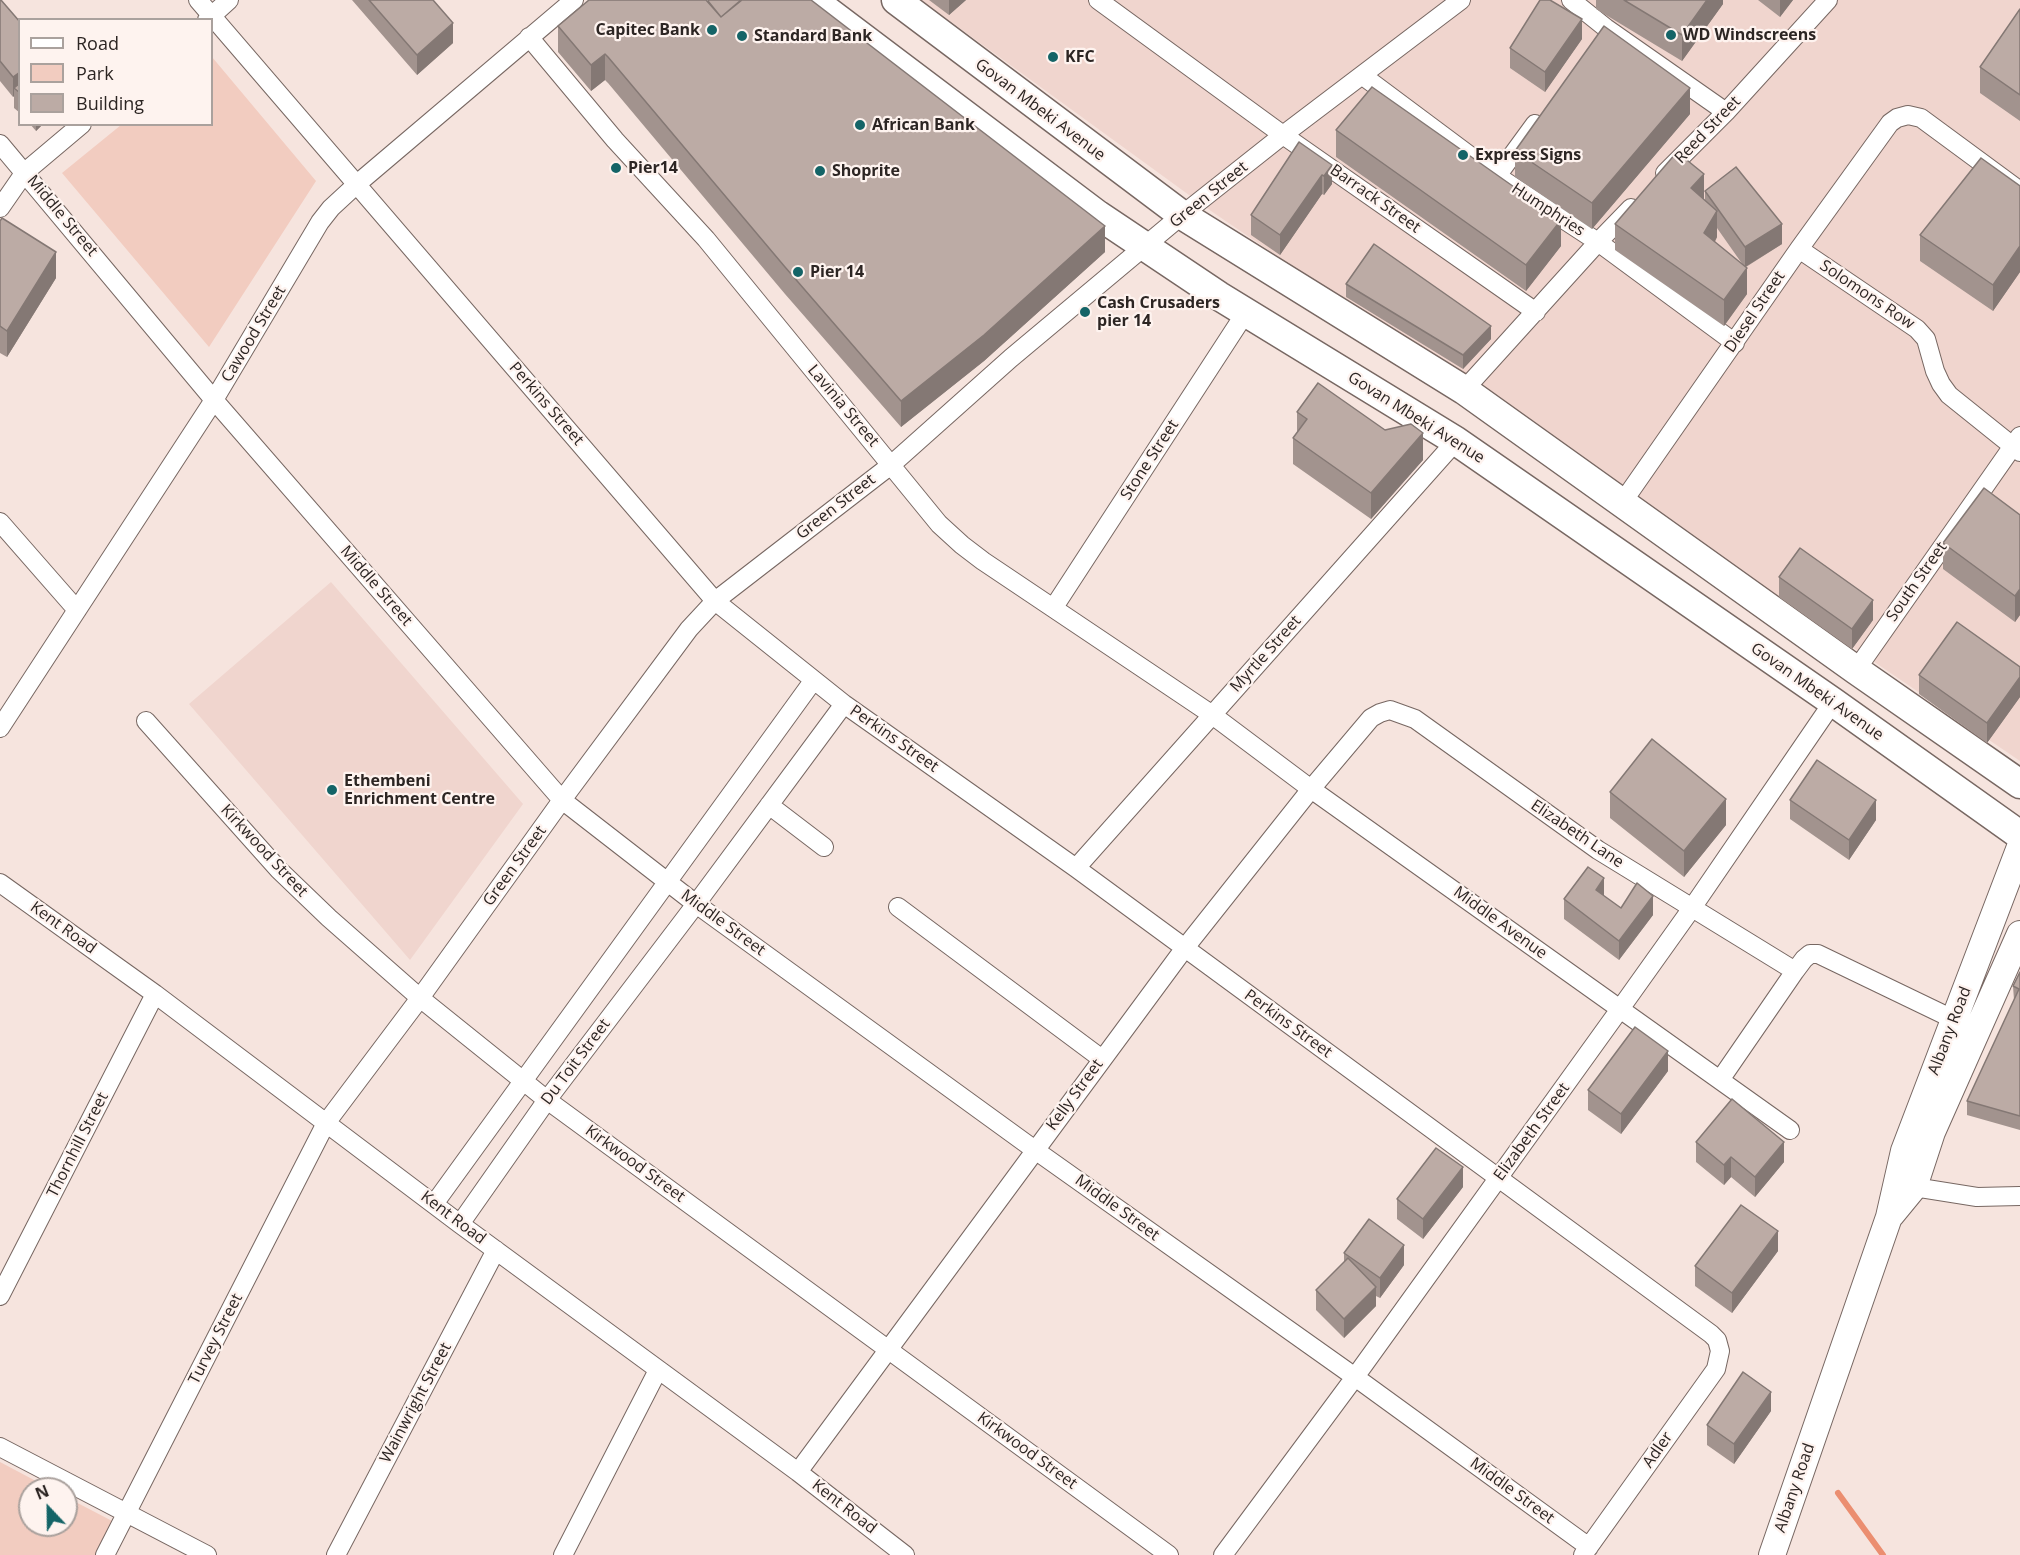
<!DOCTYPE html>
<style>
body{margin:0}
#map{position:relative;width:2020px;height:1555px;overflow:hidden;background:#f6e4de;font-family:"Open Sans",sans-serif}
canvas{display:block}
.legend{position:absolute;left:18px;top:18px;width:195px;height:108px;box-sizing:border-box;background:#fef3ef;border:2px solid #aaa19d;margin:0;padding:8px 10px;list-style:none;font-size:18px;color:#2c2523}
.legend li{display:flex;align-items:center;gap:12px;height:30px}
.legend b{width:30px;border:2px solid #aaa19d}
.north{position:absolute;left:18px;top:1477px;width:60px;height:60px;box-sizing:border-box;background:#fef3ef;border:2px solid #aaa19d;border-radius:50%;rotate:338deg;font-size:16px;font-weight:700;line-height:24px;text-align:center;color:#2c2523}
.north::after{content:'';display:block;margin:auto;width:21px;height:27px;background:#146467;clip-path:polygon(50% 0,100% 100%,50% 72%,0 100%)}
</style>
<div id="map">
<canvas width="2020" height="1555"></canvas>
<ul class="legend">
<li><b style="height:8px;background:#fff"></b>Road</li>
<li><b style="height:16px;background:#f2ccc0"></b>Park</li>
<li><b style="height:16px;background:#bcaba5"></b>Building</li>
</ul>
<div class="north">N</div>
</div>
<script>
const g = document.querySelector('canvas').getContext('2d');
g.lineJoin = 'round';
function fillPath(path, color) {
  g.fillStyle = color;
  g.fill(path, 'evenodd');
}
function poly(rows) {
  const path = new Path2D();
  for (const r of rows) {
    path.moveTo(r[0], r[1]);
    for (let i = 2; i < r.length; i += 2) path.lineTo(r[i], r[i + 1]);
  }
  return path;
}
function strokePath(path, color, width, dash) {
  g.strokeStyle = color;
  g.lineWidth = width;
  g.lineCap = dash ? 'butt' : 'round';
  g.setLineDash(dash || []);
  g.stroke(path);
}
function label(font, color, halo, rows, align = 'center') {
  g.font = font + ' "Open Sans",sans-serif';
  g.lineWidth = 4.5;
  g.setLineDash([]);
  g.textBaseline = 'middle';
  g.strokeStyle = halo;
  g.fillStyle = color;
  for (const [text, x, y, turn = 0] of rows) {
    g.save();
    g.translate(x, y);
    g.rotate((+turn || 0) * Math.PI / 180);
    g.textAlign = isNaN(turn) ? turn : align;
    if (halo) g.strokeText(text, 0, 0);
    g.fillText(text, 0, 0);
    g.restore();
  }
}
const built = poly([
 [921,0,2020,0,2020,761,1211,211],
 [331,582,523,804,410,960,189,704]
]);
const green = poly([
 [212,57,316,181,209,347,62,173,121,125,212,124],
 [0,1462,51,1489,30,1489,30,1525,66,1525,66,1497,116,1523,100,1555,0,1555]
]);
const stream = poly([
 [1838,1493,1883,1555]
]);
const street = poly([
 [198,0,715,601,844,704,1076,868,1711,1334,1717,1340,1720,1351,1716,1369,1583,1555],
 [1098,0,1283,135,1536,312],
 [1571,0,1606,28,1726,112],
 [207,20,229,0],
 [529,37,615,140,706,239,939,524,962,545,983,561,1211,714,1311,789,1790,1130],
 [1363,76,1497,176,1598,242,1735,343],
 [0,144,214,400,562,800,696,904,1035,1150,1355,1377,1589,1547],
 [1665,173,1726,112,1828,0],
 [1497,176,1535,124],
 [0,208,25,172,82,124],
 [1799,249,1917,329,1926,339,1935,371,1941,384,1949,395,2020,452],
 [1464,390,1598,242,1631,208],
 [1622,503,1799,249,1890,123,1897,118,1908,115,1921,118,2020,191],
 [0,522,77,610],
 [1054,607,1246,312],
 [1856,670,2020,436],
 [146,721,279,870,329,918,420,998,547,1100,1169,1555],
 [0,728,214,400,320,222,331,208,357,184,574,0],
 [769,805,824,847],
 [1076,868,1456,441],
 [0,883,155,994,460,1224,798,1472,905,1555],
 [898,907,1102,1059],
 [1795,971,1804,959,1810,954,1818,954,1955,1020],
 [1903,1184,1914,1187,1977,1197,2020,1196],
 [434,1204,813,681],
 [460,1224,547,1100,696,904,844,704],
 [0,1296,155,994],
 [0,1447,207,1555],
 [798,1472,1184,949,1311,789,1371,718,1380,713,1390,710,1415,719,1598,850,1795,971,1720,1080],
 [105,1555,326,1123,420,998,562,800,689,629,715,601,891,465,1011,358,1182,215,1283,135,1461,0],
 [336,1555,496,1250],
 [563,1555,658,1370],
 [1223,1555,1355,1377,1620,1009,1692,908,1833,702]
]);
const secondary = poly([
 [1891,1215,1914,1187,1932,1132,2020,934],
 [1772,1555,1889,1217,1904,1151,2020,847]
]);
const primary = poly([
 [813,0,1098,215,1219,296,1456,441,1833,702,2020,835],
 [896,0,1182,215,1464,390,1856,670,2020,784]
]);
const wall = poly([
 [0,0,20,22,20,113,14,108,14,96,13,97,0,81],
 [352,0,433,0,453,43,417,75],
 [929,0,966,0,949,15],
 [1596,0,1723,0,1723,4,1682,61,1596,9],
 [1758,0,1793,0,1780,17],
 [2020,9,2020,121,1980,93,1980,67],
 [558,26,1105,252,984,361,901,427,785,294,608,83,605,80,591,91,558,52],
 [1582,39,1545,92,1510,68,1510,48],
 [1690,114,1592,229,1515,177,1515,151],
 [30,124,43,124,36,131],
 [1336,130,1561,246,1526,291,1336,157],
 [1299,142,1332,184,1324,195,1322,194,1280,255,1251,235,1251,215],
 [2020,186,2020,272,1993,311,1920,261,1920,235],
 [1705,191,1782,244,1746,267,1747,294,1724,326,1615,250,1615,224,1704,200,1705,201],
 [1717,228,1743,265,1715,242,1717,237],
 [0,221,56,278,7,357,0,353],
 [1346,284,1491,339,1463,369,1346,297],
 [1297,412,1385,430,1423,460,1371,519,1293,464,1293,438,1297,433],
 [2020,515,2020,615,2015,622,1943,569,1943,543],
 [1779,577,1873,620,1852,649,1779,597],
 [2020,667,2020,697,1987,743,1919,694,1919,675],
 [1610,792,1726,825,1684,877,1610,818],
 [1790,800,1876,820,1849,860,1790,819],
 [1604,896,1621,908,1653,915,1619,960,1564,919,1564,899],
 [2020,972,2020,1130,1967,1115,1967,1101,2014,1000,2013,986],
 [1668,1071,1621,1134,1588,1110,1588,1090],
 [1696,1142,1784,1162,1755,1197,1731,1177,1724,1185,1696,1162],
 [1463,1187,1423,1239,1397,1219,1397,1199],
 [1778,1251,1732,1313,1695,1286,1695,1266],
 [1344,1253,1404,1265,1380,1298,1376,1296,1376,1306,1344,1338,1316,1310,1316,1290,1344,1262],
 [1771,1411,1734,1464,1707,1445,1707,1425]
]);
const shadedWall = poly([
 [949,0,966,0,949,15],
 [1707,0,1723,0,1723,4,1682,61,1682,35],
 [1780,0,1793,0,1780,17],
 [1582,19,1582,39,1545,92,1545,72],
 [453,23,453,43,417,75,417,55],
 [605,54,605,80,591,91,591,65],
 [20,72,20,92,14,88,14,96,13,97,13,77],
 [1690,88,1690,114,1592,229,1592,203],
 [36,124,43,124,36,131],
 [1332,165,1332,184,1324,195,1324,176],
 [1704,174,1704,201,1691,188],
 [1322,175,1322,194,1280,255,1280,235],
 [1717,211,1717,237,1704,260,1704,233],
 [1561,220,1561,246,1526,291,1526,265],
 [1782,224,1782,244,1745,267,1745,247],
 [1105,226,1105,252,984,361,901,427,901,401],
 [2020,246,2020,272,1993,311,1993,285],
 [56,252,56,278,7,357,7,331],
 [1747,268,1747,294,1724,326,1724,300],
 [1491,326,1491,339,1463,369,1463,355],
 [1423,433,1423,460,1371,519,1371,493],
 [2020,589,2020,615,2015,622,2015,596],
 [1873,600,1873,620,1852,649,1852,629],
 [2020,677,2020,697,1987,743,1987,723],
 [1726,799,1726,825,1684,877,1684,851],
 [1876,800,1876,820,1849,860,1849,840],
 [1604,878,1604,897,1596,890],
 [1653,896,1653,915,1619,960,1619,941],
 [1668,1051,1668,1071,1621,1134,1621,1114],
 [1784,1142,1784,1162,1755,1197,1755,1177],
 [1731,1157,1731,1177,1724,1185,1724,1165],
 [1463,1167,1463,1187,1423,1239,1423,1219],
 [1778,1231,1778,1251,1732,1313,1732,1293],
 [1404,1245,1404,1265,1380,1298,1380,1278],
 [1376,1287,1376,1306,1344,1338,1344,1319],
 [1771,1392,1771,1411,1734,1464,1734,1444]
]);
const building = poly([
 [0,0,1,0,20,22,20,72,13,77,0,61,0,0],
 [369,0,433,0,453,23,417,55,369,0],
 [589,0,706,0,721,17,742,0,811,0,1105,226,984,335,901,401,785,267,608,57,605,54,591,65,558,26,589,0],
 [709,0,741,0,721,17,708,1,709,0],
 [1540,0,1550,0,1582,19,1545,72,1510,48,1540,0],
 [1624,0,1707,0,1682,35,1624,0],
 [2020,9,2020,95,1980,67,2020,9],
 [1604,26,1690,88,1592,203,1515,151,1604,26],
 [20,83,20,93,14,88,20,83],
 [1372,87,1561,220,1526,265,1336,130,1372,87],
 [1299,142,1332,165,1324,176,1322,175,1280,235,1251,215,1299,142],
 [1677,152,1704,174,1691,188,1717,211,1704,233,1747,268,1724,300,1615,224,1677,152],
 [1981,158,2020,186,2020,246,1993,285,1920,235,1981,158],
 [1736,167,1782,224,1745,247,1705,191,1736,167],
 [2,218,56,252,7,331,0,326,0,221,2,218],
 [1374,244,1491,326,1463,355,1346,284,1374,244],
 [1318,383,1385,430,1411,424,1423,433,1371,493,1293,438,1307,419,1297,412,1318,383],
 [1984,488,2020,515,2020,589,2015,596,1943,543,1984,488],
 [1800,548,1873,600,1852,629,1779,577,1800,548],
 [1957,622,2020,667,2020,677,1987,723,1919,675,1957,622],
 [1652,739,1726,799,1684,851,1610,792,1652,739],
 [1817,760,1876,800,1849,840,1790,800,1817,760],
 [1588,867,1604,878,1596,890,1621,908,1637,883,1653,896,1619,941,1564,899,1588,867],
 [2020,972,2020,1116,1967,1101,2019,989,2013,986,2020,972],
 [1635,1027,1668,1051,1621,1114,1588,1090,1635,1027],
 [1732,1099,1784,1142,1755,1177,1731,1157,1724,1165,1696,1142,1732,1099],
 [1436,1148,1463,1167,1423,1219,1397,1199,1436,1148],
 [1741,1205,1778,1231,1732,1293,1695,1266,1741,1205],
 [1369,1219,1404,1245,1380,1278,1344,1253,1369,1219],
 [1348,1258,1376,1287,1344,1319,1316,1290,1348,1258],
 [1743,1372,1771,1392,1734,1444,1707,1425,1743,1372]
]);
const markers = [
 [712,30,6,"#146467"],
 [1671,35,6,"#146467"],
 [742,36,6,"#146467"],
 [1053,57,6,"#146467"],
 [860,125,6,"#146467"],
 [1463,155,6,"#146467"],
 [616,168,6,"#146467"],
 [820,171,6,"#146467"],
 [798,272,6,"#146467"],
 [1085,312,6,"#146467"],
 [332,790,6,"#146467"]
];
const poiNames = [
 ["Capitec Bank",700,30,"right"],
 ["WD Windscreens",1683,35],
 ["Standard Bank",754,36],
 ["KFC",1065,57],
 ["African Bank",872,125],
 ["Express Signs",1475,155],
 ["Pier14",628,168],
 ["Shoprite",832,171],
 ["Pier 14",810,272],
 ["Cash Crusaders",1097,303],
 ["pier 14",1097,321],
 ["Ethembeni",344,781],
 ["Enrichment Centre",344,799]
];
const streetNames = [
 ["Govan Mbeki Avenue",1040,110,37],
 ["Reed Street",1708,130,-46],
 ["Green Street",1209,195,-39],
 ["Barrack Street",1375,199,35],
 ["Humphries",1548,210,33],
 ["Middle Street",62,216,50],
 ["Solomons Row",1867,295,34],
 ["Diesel Street",1755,312,-56],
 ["Cawood Street",254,334,-59],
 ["Perkins Street",546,404,49],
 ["Lavinia Street",843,406,50],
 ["Govan Mbeki Avenue",1416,418,32],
 ["Stone Street",1150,460,-57],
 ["Green Street",836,507,-38],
 ["South Street",1917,582,-55],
 ["Middle Street",376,586,49],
 ["Myrtle Street",1266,654,-48],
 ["Govan Mbeki Avenue",1817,692,35],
 ["Perkins Street",894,739,35],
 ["Elizabeth Lane",1577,834,34],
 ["Kirkwood Street",264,851,47],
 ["Green Street",515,866,-54],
 ["Middle Street",723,923,36],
 ["Middle Avenue",1500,923,36],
 ["Kent Road",63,928,36],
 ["Perkins Street",1288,1024,36],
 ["Albany Road",1950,1031,-69],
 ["Du Toit Street",576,1062,-53],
 ["Kelly Street",1075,1095,-54],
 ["Elizabeth Street",1532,1132,-54],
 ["Thornhill Street",78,1145,-63],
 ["Kirkwood Street",635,1164,36],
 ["Middle Street",1117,1208,36],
 ["Kent Road",453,1218,37],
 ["Turvey Street",216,1339,-63],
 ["Wainwright Street",416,1403,-62],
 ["Adler",1658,1450,-55],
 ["Kirkwood Street",1027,1451,36],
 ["Albany Road",1795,1488,-71],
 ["Middle Street",1512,1491,36],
 ["Kent Road",844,1507,38]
];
fillPath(built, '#f0d5ce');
fillPath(green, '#f2ccc0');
strokePath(stream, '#eb8e70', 6);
strokePath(street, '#776762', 20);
strokePath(secondary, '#776762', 28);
strokePath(primary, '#776762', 31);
strokePath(street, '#fff', 18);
strokePath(secondary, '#fff', 26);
strokePath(primary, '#fff', 28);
fillPath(wall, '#a2938e');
fillPath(shadedWall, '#847874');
fillPath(building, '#bcaba5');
strokePath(building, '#847874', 1.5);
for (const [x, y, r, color] of markers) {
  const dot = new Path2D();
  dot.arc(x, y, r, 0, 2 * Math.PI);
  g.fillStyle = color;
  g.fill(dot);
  strokePath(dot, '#fef3ef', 2);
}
label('bold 16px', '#2c2523', '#fef3ef', poiNames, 'left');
label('16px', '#2c2523', '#fef3ef', streetNames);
</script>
